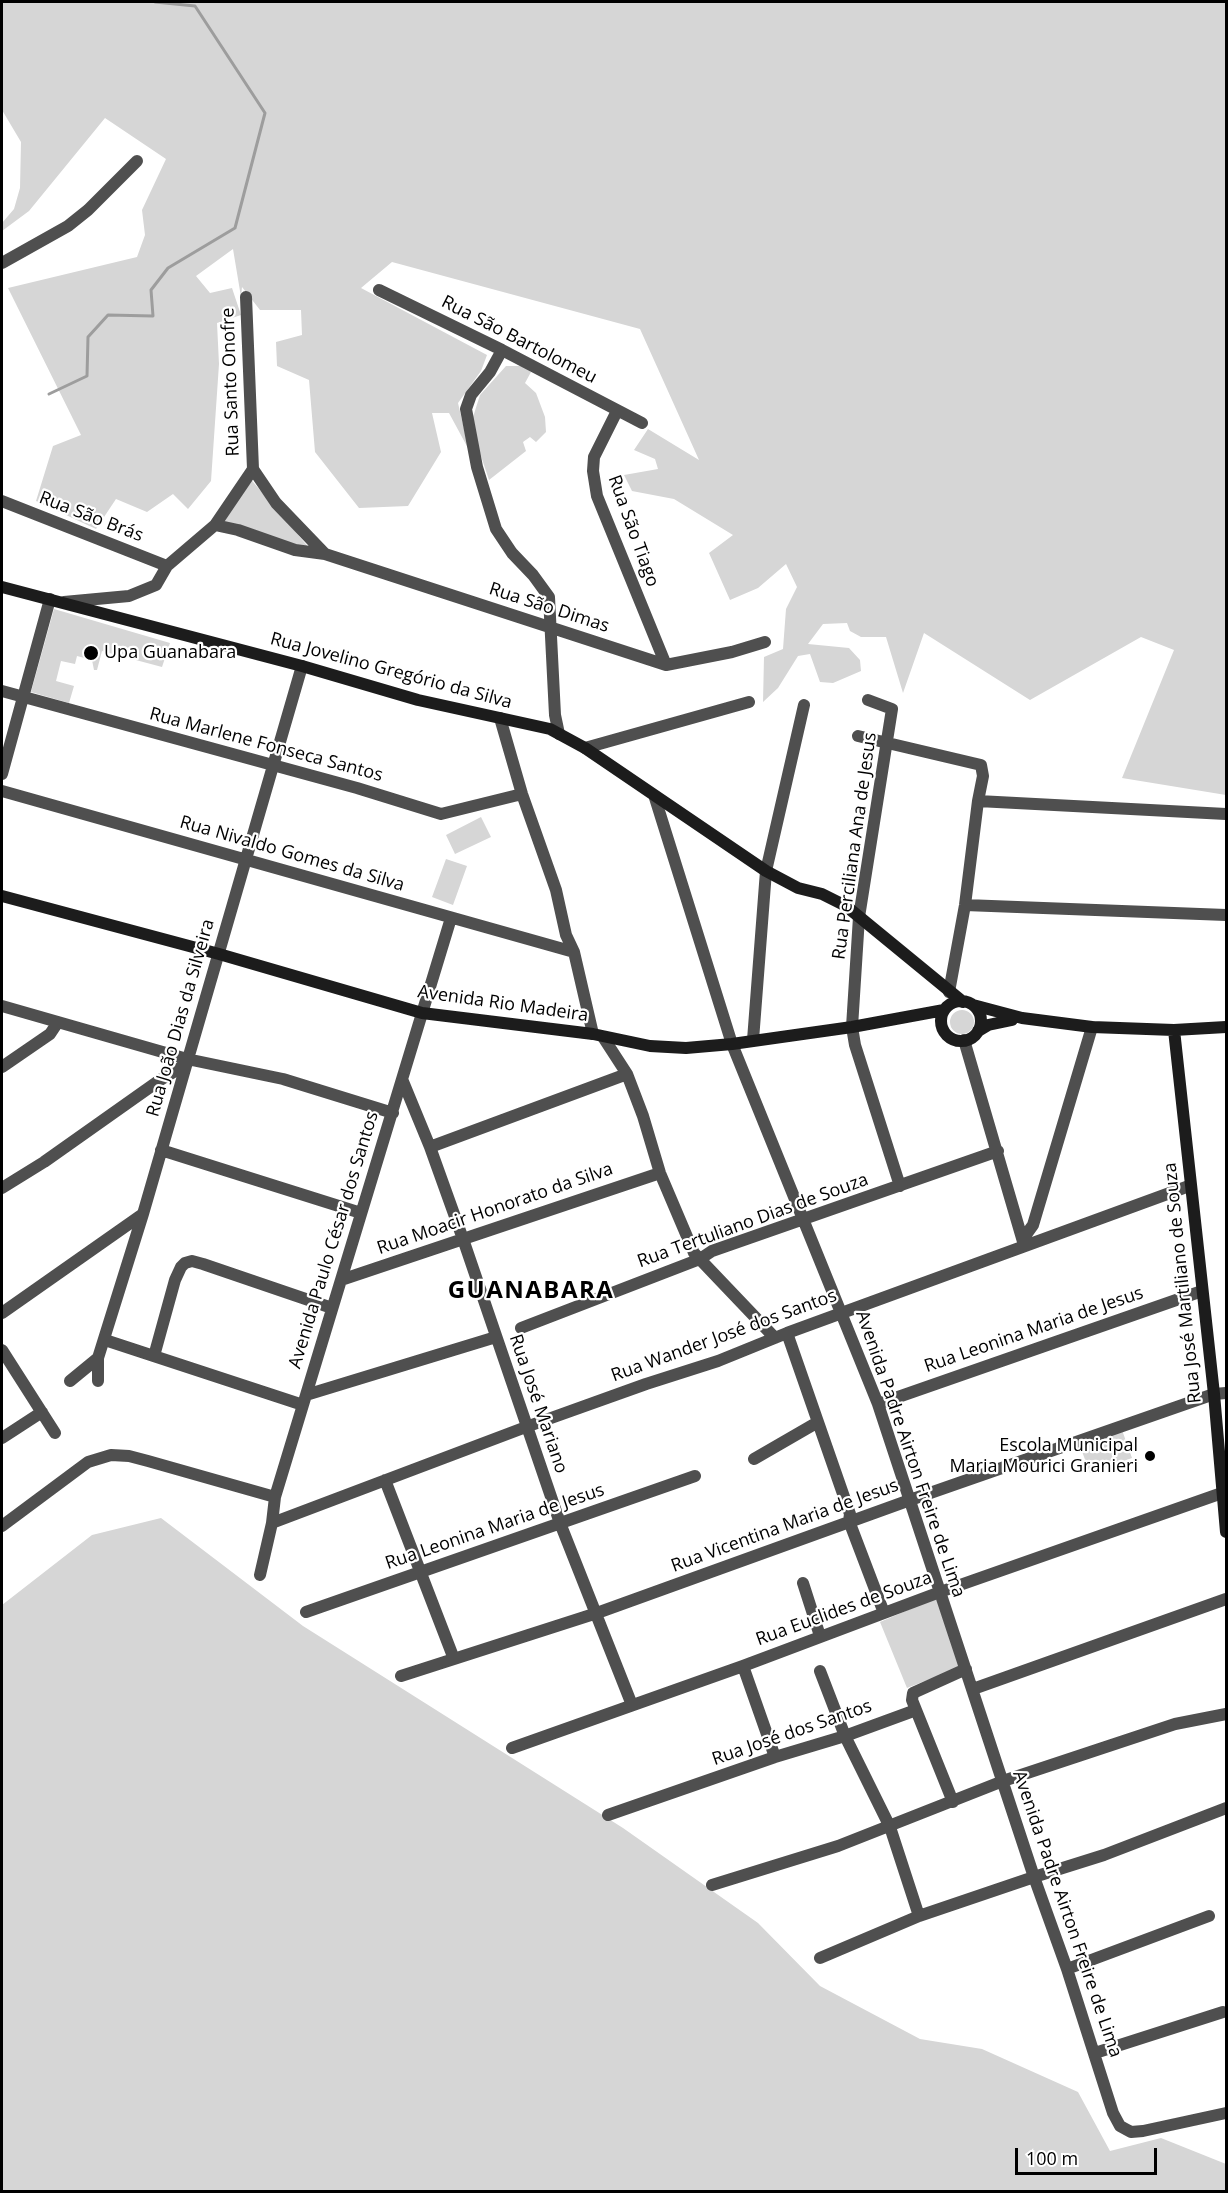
<!DOCTYPE html>
<meta charset="utf-8">
<style>
body{margin:0}
#map{position:relative;width:1228px;height:2193px;overflow:hidden;background:#fff;font-family:"Open Sans",sans-serif}
canvas{display:block}
.frame{position:absolute;inset:0;border:3px solid #000;pointer-events:none}
.scale{position:absolute;left:1015px;top:2148px;width:142px;height:27px;box-sizing:border-box;border:3px solid #000;border-top:0;padding-left:8px;font-size:18px;line-height:21px;white-space:nowrap;color:#000;-webkit-text-stroke:4px #fff;paint-order:stroke}
</style>
<div id="map">
<canvas width="1228" height="2193"></canvas>
<div class="frame"></div>
<div class="scale">100 m</div>
</div>
<script>
const g = document.querySelector('canvas').getContext('2d');
g.lineJoin = 'round';
function fillPath(path, color) {
  g.fillStyle = color;
  g.fill(path, 'evenodd');
}
function poly(rows) {
  const path = new Path2D();
  for (const r of rows) {
    if (r.length === 3) {
      path.moveTo(r[0] + r[2], r[1]);
      path.arc(r[0], r[1], r[2], 0, 2 * Math.PI);
      continue;
    }
    path.moveTo(r[0], r[1]);
    for (let i = 2; i < r.length; i += 2) path.lineTo(r[i], r[i + 1]);
  }
  return path;
}
function strokePath(path, color, width, dash) {
  g.strokeStyle = color;
  g.lineWidth = width;
  g.lineCap = dash ? 'butt' : 'round';
  g.setLineDash(dash || []);
  g.stroke(path);
}
function label(font, color, halo, rows, align = 'center') {
  g.font = font + ' "Open Sans",sans-serif';
  g.lineWidth = 4.5;
  g.setLineDash([]);
  g.textBaseline = 'middle';
  g.strokeStyle = halo;
  g.fillStyle = color;
  for (const [text, x, y, turn = 0] of rows) {
    g.save();
    g.translate(x, y);
    g.rotate((+turn || 0) * Math.PI / 180);
    g.textAlign = isNaN(turn) ? turn : align;
    if (halo) g.strokeText(text, 0, 0);
    g.fillText(text, 0, 0);
    g.restore();
  }
}
const green = poly([
 [2,2,1226,2,1226,795,1122,778,1174,650,1141,637,1030,700,924,633,903,693,886,637,861,637,850,631,847,623,823,624,808,644,849,648,860,660,861,671,833,683,820,682,810,654,798,656,778,688,763,702,764,657,783,649,786,609,797,587,786,564,758,588,730,600,709,553,733,535,674,499,632,491,624,475,658,469,655,459,634,450,648,429,699,460,640,329,392,262,361,288,487,355,481,371,458,403,469,450,449,413,432,413,441,452,408,506,359,508,315,452,309,380,277,366,276,342,302,335,301,310,260,310,242,287,241,297,233,249,196,276,210,293,232,288,241,315,217,323,219,364,211,481,188,509,173,494,147,512,116,499,96,529,36,501,53,446,81,435,8,288,137,257,145,235,142,210,166,159,105,118,29,211,2,231,2,223,14,209,20,188,21,142,2,110],
 [506,366,523,366,531,372,525,383,536,393,545,417,546,432,536,442,530,437,523,442,526,451,489,480,478,447,473,417,480,395],
 [248,476,310,549,218,520],
 [54,609,170,643,162,667,102,651,97,670,94,670,92,660,77,656,75,664,61,661,56,681,74,686,69,703,31,692],
 [481,817,491,837,455,854,446,835],
 [446,859,467,866,453,905,432,897],
 [962,1022,12],
 [1122,1430,1132,1458,1090,1473,1080,1446],
 [161,1518,303,1626,623,1828,758,1923,820,1986,920,2039,982,2049,1078,2092,1110,2151,1161,2138,1226,2164,1226,2192,2,2192,2,1605,92,1535],
 [936,1598,961,1667,907,1688,880,1622]
]);
const stream = poly([
 [49,394,87,376,88,337,108,315,153,316,151,290,168,268,235,228,265,113,195,6,155,2]
]);
const street = poly([
 [2,263,68,226,88,210,137,161],
 [379,290,502,350,642,423],
 [502,350,490,372,471,395,466,409,477,467,496,529,512,553,533,575,549,597,555,715,559,734],
 [617,411,594,457,593,471,597,496,666,665],
 [253,469,276,503,325,554],
 [2,501,167,566],
 [215,525,238,530,295,550,325,554,666,665,732,652,765,642],
 [64,602,129,596,156,585,167,566,215,525,253,469,246,297],
 [2,691,357,788,441,814,522,794],
 [868,700,892,709,859,917,852,1027,855,1045,900,1186],
 [500,718,522,794,556,890,566,935,574,952,593,1034],
 [858,736,981,765,983,776,978,801,965,905,949,992],
 [585,748,749,702],
 [2,774,50,599],
 [2,791,574,952],
 [655,798,732,1044,878,1404,1034,1877,1067,1969,1113,2113,1120,2126,1131,2132,1143,2131,1226,2113],
 [978,801,1226,814],
 [965,905,1226,915],
 [2,1006,187,1059,283,1079,393,1113],
 [603,1037,627,1074,643,1116,660,1173,694,1253,775,1338],
 [753,1040,766,871,804,705],
 [964,1040,1024,1245],
 [2,1067,50,1034,58,1022],
 [402,1079,430,1147,463,1239,560,1523,632,1705],
 [430,1147,627,1074],
 [161,1150,361,1213],
 [2,1188,44,1162,160,1080,185,1065],
 [1023,1239,1033,1225,1092,1027],
 [341,1280,660,1173],
 [2,1313,143,1214],
 [521,1328,700,1259,712,1251,998,1151],
 [787,1333,850,1514,849,1521,884,1613],
 [105,1340,303,1405],
 [2,1350,55,1433],
 [154,1356,175,1280,181,1267,185,1263,192,1261,203,1264,332,1308],
 [70,1381,98,1358],
 [98,1381,98,1358,143,1214,302,666],
 [306,1395,496,1337],
 [878,1404,1202,1291],
 [2,1438,42,1412],
 [754,1459,818,1422],
 [385,1480,454,1659],
 [272,1523,526,1427,646,1384,718,1361,787,1333,1189,1186],
 [2,1526,88,1462,111,1455,129,1456,148,1461,275,1497],
 [260,1575,272,1523,275,1497,451,918],
 [803,1583,820,1636],
 [306,1612,695,1476],
 [743,1666,775,1757],
 [820,1671,845,1736,890,1827,919,1916],
 [401,1676,597,1613,910,1500,1214,1394,1226,1393],
 [973,1689,1226,1599],
 [916,1710,953,1802],
 [512,1748,743,1666,940,1592,1222,1493],
 [608,1815,775,1757,845,1736,916,1710,912,1700,913,1693,966,1669],
 [712,1885,838,1846,1003,1781,1175,1724,1226,1714],
 [820,1958,919,1916,1034,1877,1104,1855,1226,1808],
 [1067,1969,1209,1916],
 [1095,2053,1223,2012]
]);
const secondary = poly([
 [2,587,302,666,418,700,550,729,585,748,766,871,798,888,822,894,846,906,963,1002],
 [2,896,219,954,422,1013,593,1034,650,1046,686,1048,732,1044,852,1027,944,1010],
 [961,1021,20],
 [973,1005,1022,1018,1092,1027,1174,1030,1226,1027],
 [1174,1030,1214,1394,1226,1532],
 [978,1031,988,1025,1012,1020]
]);
const markers = [
 [91,653,8,"#000"],
 [1150,1456,6,"#000"]
];
const streetNames = [
 ["Rua São Bartolomeu",519,340,27],
 ["Rua Santo Onofre",231,382,-92],
 ["Rua São Brás",91,517,21],
 ["Rua São Tiago",633,531,70],
 ["Rua São Dimas",549,608,18],
 ["Rua Jovelino Gregório da Silva",391,671,15],
 ["Rua Marlene Fonseca Santos",266,745,15],
 ["Rua Perciliana Ana de Jesus",855,846,-82],
 ["Rua Nivaldo Gomes da Silva",292,854,16],
 ["Avenida Rio Madeira",503,1004,8],
 ["Rua João Dias da Silveira",181,1018,-74],
 ["Rua Moacir Honorato da Silva",495,1209,-19],
 ["Rua Tertuliano Dias de Souza",753,1221,-20],
 ["Avenida Paulo César dos Santos",334,1240,-73],
 ["Rua José Martiliano de Souza",1183,1283,-96],
 ["Rua Leonina Maria de Jesus",1034,1330,-19],
 ["Rua Wander José dos Santos",724,1336,-20],
 ["Rua José Mariano",538,1404,71],
 ["Avenida Padre Airton Freire de Lima",910,1454,71],
 ["Rua Vicentina Maria de Jesus",785,1526,-20],
 ["Rua Leonina Maria de Jesus",495,1527,-19],
 ["Rua Euclides de Souza",844,1609,-20],
 ["Rua José dos Santos",792,1733,-19],
 ["Avenida Padre Airton Freire de Lima",1067,1914,71]
];
const poiNames = [
 ["Upa Guanabara",104,653],
 ["Escola Municipal",1138,1446,"right"],
 ["Maria Mourici Granieri",1138,1467,"right"]
];
const districtNames = [
 ["GUANABARA",531,1291]
];
fillPath(green, '#d6d6d6');
strokePath(stream, '#9d9d9d', 3);
strokePath(street, '#4f4f4f', 12);
strokePath(secondary, '#1c1c1c', 12);
for (const [x, y, r, color] of markers) {
  const dot = new Path2D();
  dot.arc(x, y, r, 0, 2 * Math.PI);
  g.fillStyle = color;
  g.fill(dot);
  strokePath(dot, '#fff', 2);
}
label('18px', '#000', '#fff', streetNames);
label('18px', '#000', '#fff', poiNames, 'left');
g.letterSpacing = '1.5px';
label('bold 24px', '#000', '#fff', districtNames);
g.letterSpacing = '0px';
</script>
